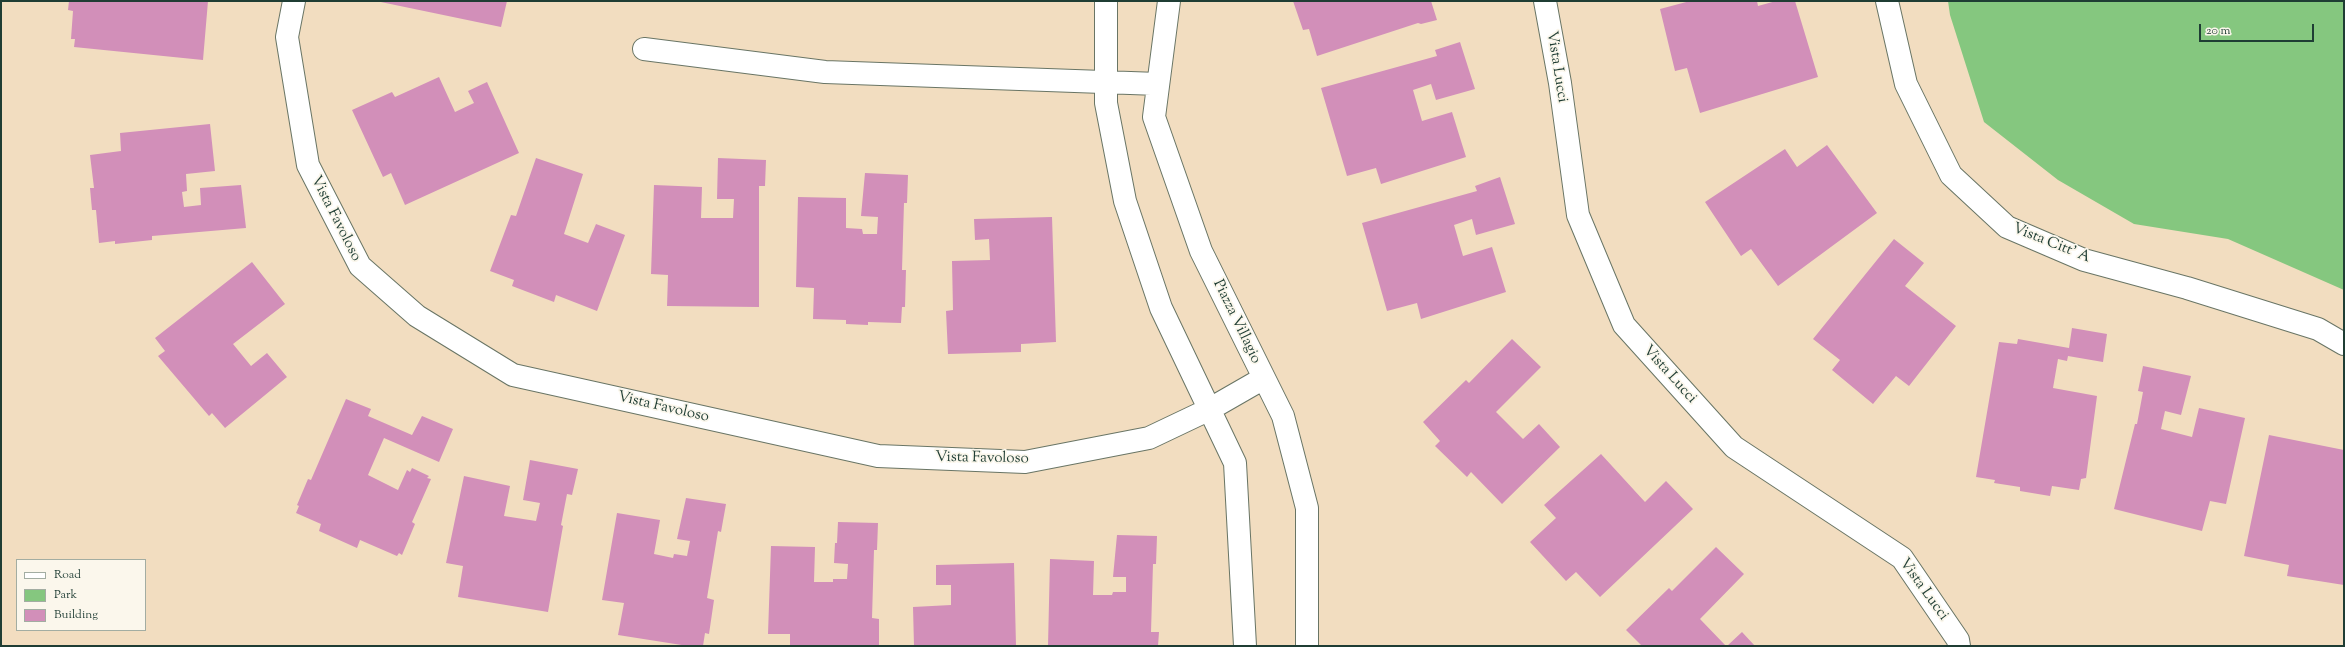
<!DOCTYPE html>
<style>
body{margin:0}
#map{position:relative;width:2345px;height:647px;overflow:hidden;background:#f2ddc0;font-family:"Sorts Mill Goudy",serif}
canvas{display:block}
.frame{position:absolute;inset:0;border:2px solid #1f3d34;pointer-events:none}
.legend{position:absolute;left:16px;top:559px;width:130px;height:72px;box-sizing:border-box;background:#fbf7ec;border:1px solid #a3ada2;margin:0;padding:5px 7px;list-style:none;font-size:12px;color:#1f3d34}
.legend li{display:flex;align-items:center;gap:8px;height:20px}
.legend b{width:20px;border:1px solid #a3ada2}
.scale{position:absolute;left:2199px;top:24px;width:115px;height:18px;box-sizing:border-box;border:2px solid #1f3d34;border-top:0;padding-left:5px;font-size:12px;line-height:14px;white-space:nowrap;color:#1f3d34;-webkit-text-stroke:3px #fbf7ec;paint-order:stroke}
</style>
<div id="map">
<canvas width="2345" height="647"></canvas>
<div class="frame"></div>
<ul class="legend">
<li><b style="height:5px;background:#fff"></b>Road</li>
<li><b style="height:11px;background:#85c77f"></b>Park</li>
<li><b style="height:11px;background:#d28fb9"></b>Building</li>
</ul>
<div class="scale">20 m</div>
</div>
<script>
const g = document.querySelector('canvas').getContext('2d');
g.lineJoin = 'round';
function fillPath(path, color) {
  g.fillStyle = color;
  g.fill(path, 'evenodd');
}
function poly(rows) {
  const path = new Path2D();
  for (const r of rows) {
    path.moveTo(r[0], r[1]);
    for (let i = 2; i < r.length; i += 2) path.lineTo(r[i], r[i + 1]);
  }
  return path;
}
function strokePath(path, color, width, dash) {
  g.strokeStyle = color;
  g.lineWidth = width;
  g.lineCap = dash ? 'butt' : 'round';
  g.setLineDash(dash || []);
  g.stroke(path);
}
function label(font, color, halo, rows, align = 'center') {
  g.font = font + ' "Sorts Mill Goudy",serif';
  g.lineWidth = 3.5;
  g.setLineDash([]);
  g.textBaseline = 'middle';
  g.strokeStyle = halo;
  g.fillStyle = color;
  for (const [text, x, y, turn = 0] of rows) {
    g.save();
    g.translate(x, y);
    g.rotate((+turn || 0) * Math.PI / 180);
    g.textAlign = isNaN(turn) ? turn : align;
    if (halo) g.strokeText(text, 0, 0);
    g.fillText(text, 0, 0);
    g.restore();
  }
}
const green = poly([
 [1948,1,2344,1,2344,290,2228,239,2134,224,2058,180,1984,122,1950,15]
]);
const building = poly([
 [69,1,208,1,203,60,74,47,75,39,71,39,73,11,68,10],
 [376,1,507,1,501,27],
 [1293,1,1431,1,1437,20,1421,24,1418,23,1317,56,1309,29,1303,30],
 [1690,1,1757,1,1758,6,1776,1,1795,1,1818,77,1700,113,1687,68,1675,71,1660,9],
 [1460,42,1475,89,1436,100,1431,84,1413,90,1422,121,1452,112,1466,157,1381,184,1376,168,1347,176,1321,88,1437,56,1435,50],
 [439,77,455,112,474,103,468,91,487,82,519,153,405,205,391,173,383,177,352,110,392,92,395,97],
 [210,124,215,171,186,174,187,191,182,192,184,207,201,205,200,188,241,185,246,228,152,236,152,240,115,244,115,241,99,243,96,210,92,210,90,188,94,188,90,155,121,151,120,133],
 [1827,145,1877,213,1778,286,1751,249,1741,256,1705,202,1785,149,1797,167],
 [536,158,583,174,564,234,588,243,596,224,625,235,597,311,556,295,554,302,512,286,514,280,490,271,511,215,516,216],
 [718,158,766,160,765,186,759,186,759,307,667,306,668,275,651,274,654,185,702,187,701,218,733,218,734,199,717,199],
 [865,173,908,175,907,203,904,203,902,270,906,270,905,307,902,307,901,323,868,322,868,325,846,324,846,320,813,319,814,288,796,287,798,197,846,198,846,228,862,229,863,234,877,234,878,217,861,216],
 [1500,177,1515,224,1476,235,1472,219,1454,225,1463,256,1492,247,1506,292,1421,319,1417,303,1387,311,1362,223,1477,191,1475,186],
 [1052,217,1056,342,1021,344,1021,352,948,354,946,311,953,310,952,261,990,260,989,239,975,240,974,219],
 [1894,239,1924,263,1905,286,1956,326,1909,386,1896,376,1873,404,1832,370,1840,360,1813,339],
 [252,262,285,304,233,344,251,366,267,353,287,377,225,428,212,413,209,416,158,356,165,351,155,338],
 [2072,328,2107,334,2103,362,2068,356,2067,361,2058,359,2053,388,2097,396,2086,478,2081,479,2079,490,2052,486,2050,496,2020,491,2020,487,1994,483,1995,480,1976,477,1999,342,2017,344,2018,339,2069,348],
 [1512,339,1541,367,1496,412,1523,439,1539,424,1560,447,1502,504,1471,472,1467,477,1435,446,1440,441,1423,422,1466,380,1469,383],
 [2143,366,2191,376,2181,415,2165,411,2161,429,2192,437,2199,408,2245,418,2226,504,2210,501,2202,531,2114,509,2135,424,2137,424,2143,392,2138,391],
 [346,399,371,409,368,416,412,435,422,416,453,429,439,462,384,438,368,475,398,490,407,470,410,472,412,468,429,476,427,478,431,479,412,522,415,524,402,555,399,553,397,556,360,540,357,548,319,531,321,524,296,513,299,506,297,505,308,479,311,480],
 [2269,435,2344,450,2344,585,2287,576,2289,565,2244,556],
 [1601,454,1645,502,1666,481,1693,509,1600,597,1576,572,1566,581,1530,542,1556,518,1544,505],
 [530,460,578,469,572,495,567,494,561,525,563,526,548,612,458,597,463,566,446,563,464,476,510,486,504,516,536,521,540,503,523,500],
 [686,498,726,504,721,532,718,531,707,598,714,600,709,634,705,633,703,646,688,646,618,635,624,603,602,600,617,513,660,520,654,554,673,558,674,554,687,556,690,541,677,539],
 [838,522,878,523,877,550,874,550,872,618,879,619,879,646,790,646,790,634,768,634,771,546,815,547,814,582,833,582,833,579,847,579,848,564,834,563,835,543,837,543],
 [1117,535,1157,536,1156,564,1153,564,1151,632,1159,632,1158,646,1048,646,1050,559,1094,561,1093,595,1112,595,1113,592,1126,592,1126,577,1113,577],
 [1716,547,1744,574,1700,619,1726,646,1642,646,1626,630,1669,588,1672,591],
 [1014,563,1016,646,914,646,913,607,951,605,951,585,936,585,936,565],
 [1742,632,1755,646,1727,646]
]);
const minor = poly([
 [294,1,287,37,308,165,360,266,417,316,513,375,878,456,1025,462,1149,438,1210,409,1264,378],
 [1106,1,1106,103,1125,201,1161,308,1235,463,1245,646],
 [1169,1,1154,117,1201,251,1283,416,1307,508,1307,646],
 [1545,1,1560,83,1578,215,1624,325,1734,447,1902,558,1958,640,1959,646],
 [1887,1,1906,84,1951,175,2007,227,2084,260,2187,288,2318,329,2344,344],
 [644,49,825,72,1158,84]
]);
const streetNames = [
 ["Vista Lucci",1556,67,81],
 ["Vista Favoloso",335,219,63],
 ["Vista Citt' A",2051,244,22],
 ["Piazza Villagio",1236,322,64],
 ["Vista Lucci",1669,375,48],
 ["Vista Favoloso",663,408,13],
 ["Vista Favoloso",982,459,1],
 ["Vista Lucci",1923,590,54]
];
fillPath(green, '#85c77f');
fillPath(building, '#d28fb9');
strokePath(minor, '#697565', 24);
strokePath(minor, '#fff', 22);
label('15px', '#1f3d34', '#fbf7ec', streetNames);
</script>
